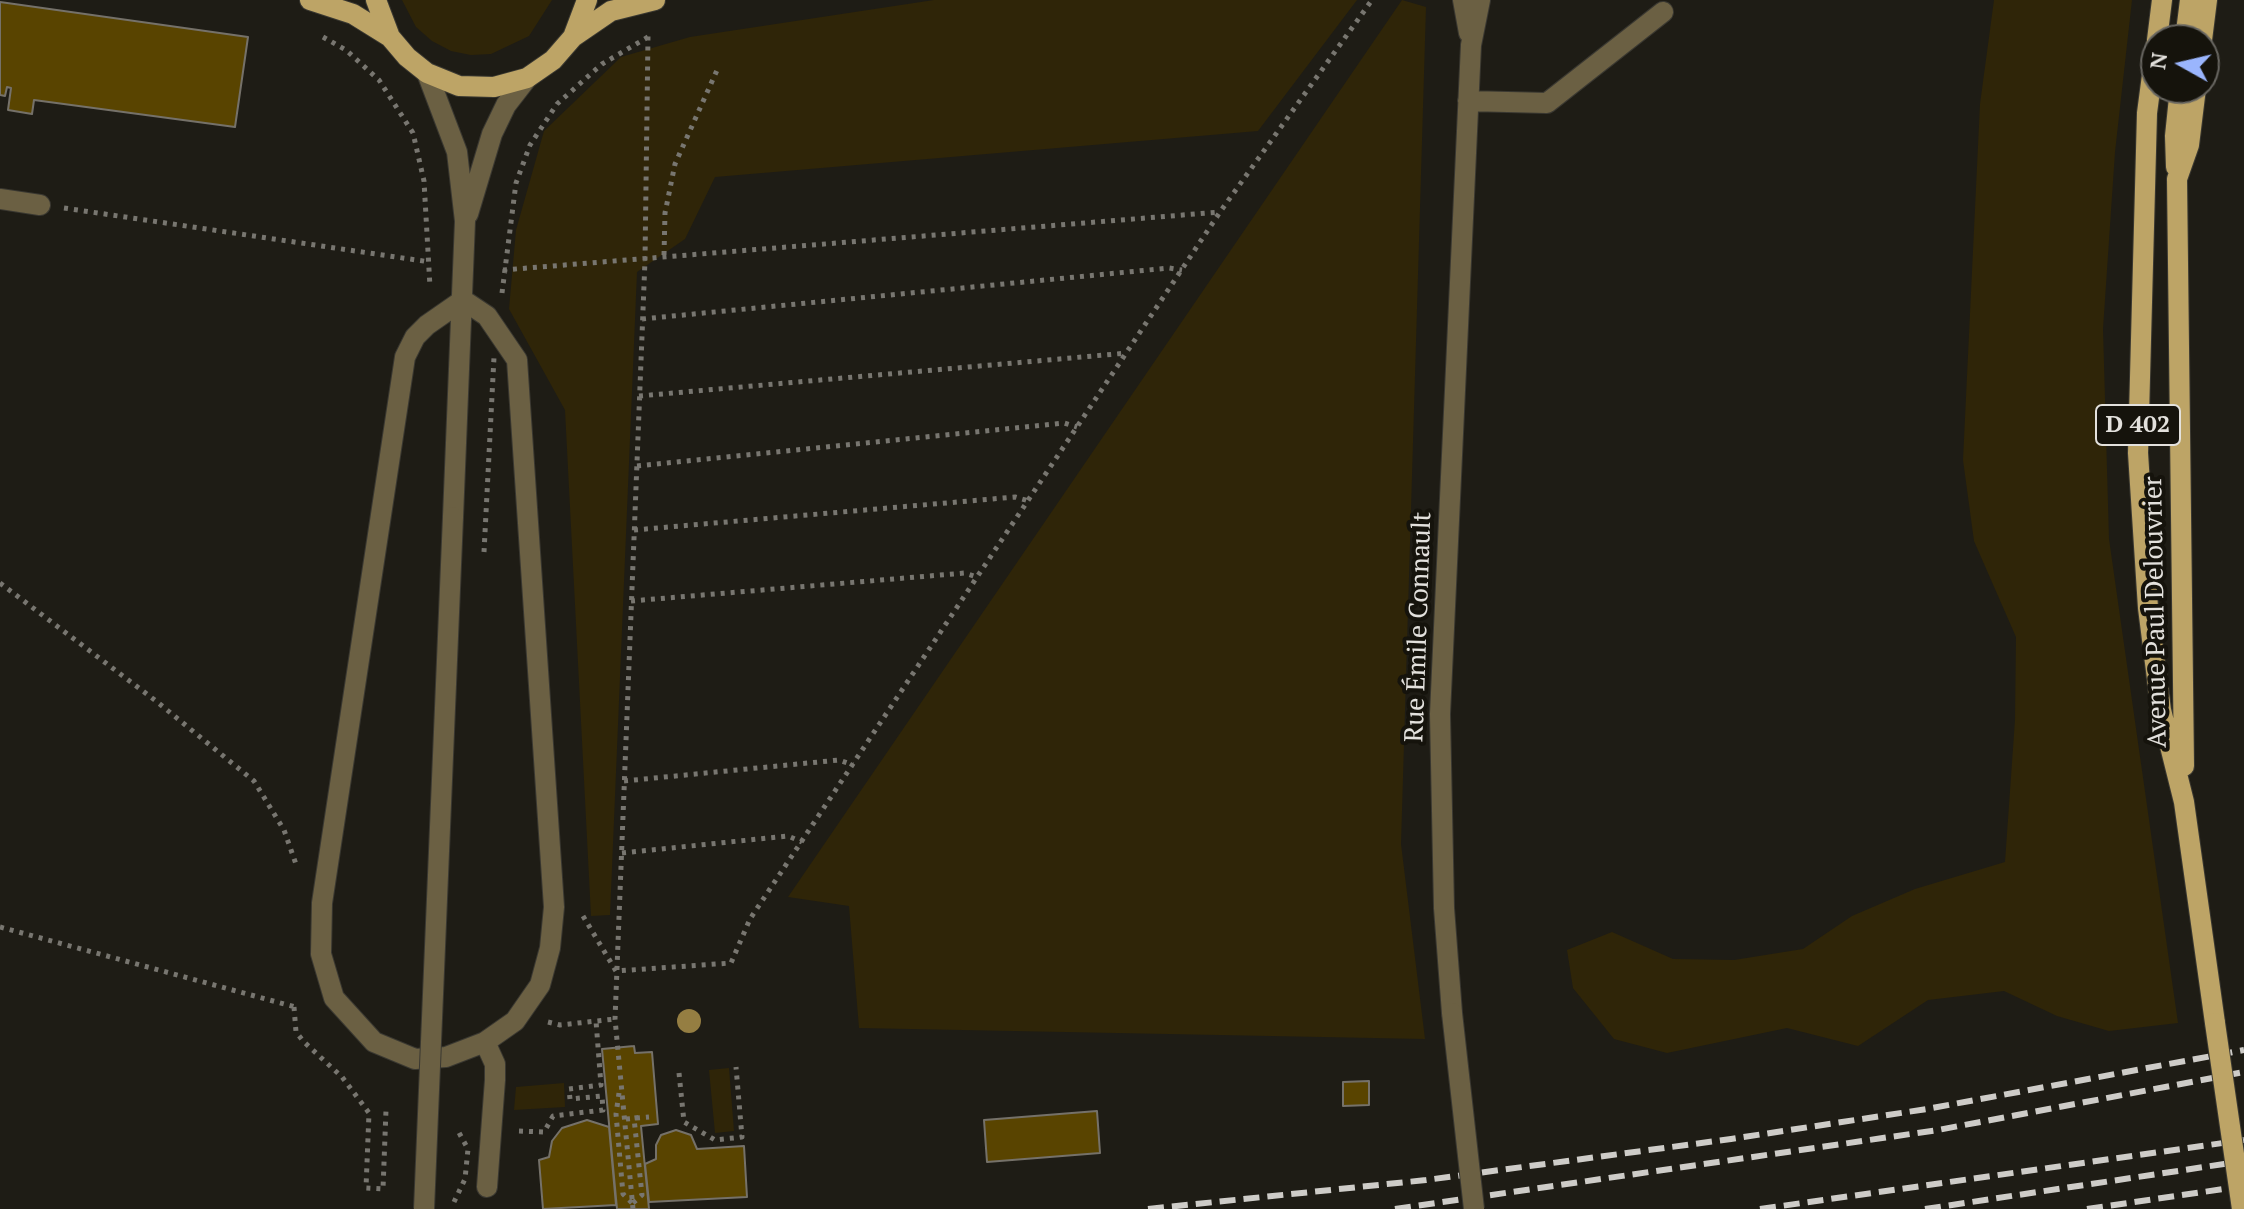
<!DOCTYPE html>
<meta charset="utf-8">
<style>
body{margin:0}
#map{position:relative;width:2244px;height:1209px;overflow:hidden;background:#1e1c15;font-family:"PT Serif",serif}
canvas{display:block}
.north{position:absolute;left:2140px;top:24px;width:80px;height:80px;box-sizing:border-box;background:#15130c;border:2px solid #676560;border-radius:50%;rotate:278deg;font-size:22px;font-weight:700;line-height:32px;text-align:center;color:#e3e1dd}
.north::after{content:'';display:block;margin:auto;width:28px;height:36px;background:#9ab5fd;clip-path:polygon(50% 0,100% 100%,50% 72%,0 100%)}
</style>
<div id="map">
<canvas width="2244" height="1209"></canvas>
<div class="north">N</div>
</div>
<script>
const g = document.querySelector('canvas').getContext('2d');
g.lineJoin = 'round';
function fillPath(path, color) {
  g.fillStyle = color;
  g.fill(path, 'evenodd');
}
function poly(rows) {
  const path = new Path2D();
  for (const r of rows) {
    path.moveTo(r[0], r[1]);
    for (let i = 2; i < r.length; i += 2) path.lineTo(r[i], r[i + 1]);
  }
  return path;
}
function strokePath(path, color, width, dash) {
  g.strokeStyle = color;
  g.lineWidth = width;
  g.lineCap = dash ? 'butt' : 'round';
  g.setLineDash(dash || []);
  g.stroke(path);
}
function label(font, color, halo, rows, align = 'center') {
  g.font = font + ' "PT Serif",serif';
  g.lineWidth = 8;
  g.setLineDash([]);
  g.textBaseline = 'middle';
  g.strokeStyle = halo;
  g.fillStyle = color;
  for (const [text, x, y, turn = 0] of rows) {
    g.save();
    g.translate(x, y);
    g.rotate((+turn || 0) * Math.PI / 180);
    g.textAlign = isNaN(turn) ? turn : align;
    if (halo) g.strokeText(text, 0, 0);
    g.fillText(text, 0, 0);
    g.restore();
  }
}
const green = poly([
 [402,0,552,0,529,36,491,54,471,55,451,51,432,41,416,27],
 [934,0,1357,0,1258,131,715,177,685,239,637,272,610,915,591,916,565,410,509,309,516,230,544,131,621,57,690,37],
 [1402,0,1426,7,1401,844,1425,1039,859,1028,849,906,788,897],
 [1994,0,2132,0,2115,152,2103,329,2109,539,2178,1023,2109,1031,2057,1016,2004,991,1928,1000,1858,1046,1787,1028,1667,1053,1614,1039,1573,988,1567,950,1612,932,1673,959,1734,960,1803,949,1852,916,1915,889,2005,862,2015,720,2016,637,1974,541,1963,460,1980,104],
 [729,1068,734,1131,715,1133,709,1070],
 [564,1083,565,1107,514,1110,516,1087]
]);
const building = poly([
 [0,2,248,37,235,127,34,100,32,114,8,110,11,88,7,87,5,96,0,95,0,2],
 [634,1046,635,1053,652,1052,658,1124,641,1126,649,1209,617,1209,602,1049,634,1046],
 [1369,1081,1369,1105,1343,1106,1343,1082,1369,1081],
 [1097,1111,1100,1153,987,1162,984,1120,1097,1111],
 [587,1120,609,1127,616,1205,543,1209,539,1160,549,1157,552,1141,562,1128,587,1120],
 [676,1130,691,1135,697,1149,744,1146,747,1197,649,1202,645,1164,656,1159,656,1145,661,1135,676,1130]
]);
const path = poly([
 [323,37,346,50,379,80,413,133,424,181,430,287],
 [64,208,430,262],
 [664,255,665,213,675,164,718,68],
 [503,270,1220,212],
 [502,293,516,183,530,145,557,104,602,64,648,37],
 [642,319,1169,268,1182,270],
 [639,396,1127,353],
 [637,466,1064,423,1077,427],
 [634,530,1015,497,1029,501],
 [0,583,156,701,254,781,284,830,297,867],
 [631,601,965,573,977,577],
 [624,781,839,760,853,765],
 [622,853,788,836,802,842],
 [583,916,616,971,731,963,750,919,977,577,1220,212,1372,0],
 [0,927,299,1008],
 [294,1007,296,1032,304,1042,342,1077,369,1113,366,1188,383,1189,386,1110],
 [548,1022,560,1025,615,1019],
 [679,1073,684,1122,715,1140,742,1137,736,1067],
 [619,1093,616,1114,623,1194,632,1203],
 [626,1119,649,1117],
 [519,1131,544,1132,553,1116,603,1110,602,1096,570,1099,569,1089,601,1085,596,1021],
 [633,1203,642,1195,634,1118,641,1117],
 [633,1209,615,1019,645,260,648,36]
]);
const minor = poly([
 [1463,0,1469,33],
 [427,73,457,152,465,221,453,517],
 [1468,101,1547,103,1663,12],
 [0,199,40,205],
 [468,214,492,134,506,105,527,78],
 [463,300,487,316,517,360,554,907,550,948,540,985,515,1021,485,1042,446,1057,415,1059,374,1042,334,998,321,954,322,903,405,357,415,337,427,325,463,300],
 [1452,1013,1444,908,1440,714,1471,45,1480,0],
 [485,1042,495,1064,495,1080,487,1187]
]);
const major = poly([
 [310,0,353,14,390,37],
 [376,0,390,37,407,57,427,73,459,86,494,87,527,78,553,60,573,37,587,0],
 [573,37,611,11,655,0],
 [2157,40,2162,0],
 [2185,40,2190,0],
 [2202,40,2207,0],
 [2156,45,2147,113,2138,453,2148,608,2161,710,2184,802,2215,1023],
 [2176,167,2175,136,2180,88],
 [2184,766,2177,179,2189,145,2196,88]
]);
const rail = poly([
 [1148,1209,1426,1180,1731,1139,1927,1109,2244,1050],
 [1395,1209,1938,1130,2244,1072],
 [1760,1209,2244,1140],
 [1925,1209,2244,1161],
 [2087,1209,2244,1186]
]);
const pathBridge = poly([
 [484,552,494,357],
 [454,1202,465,1179,468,1149,457,1129]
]);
const minorBridge = poly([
 [1452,1013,1474,1209],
 [424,1209,453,517]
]);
const majorBridge = poly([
 [2215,1023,2242,1209]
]);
const trees = [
 [689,1021]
];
const shields = [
 [2138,425,84]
];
const shieldNames = [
 ["D 402",2138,425]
];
const streetNames = [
 ["Avenue Paul Delouvrier",2156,612,-91],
 ["Rue Émile Connault",1419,627,-88]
];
fillPath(green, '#2f2508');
fillPath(building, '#594400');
strokePath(building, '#757169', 2);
strokePath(minor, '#3a3831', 22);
strokePath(major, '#3a3831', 22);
strokePath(path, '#787670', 5, [4, 6]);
strokePath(minor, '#6b6043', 20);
strokePath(major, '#bda466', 20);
strokePath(rail, '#ceccc8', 6, [16, 8]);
strokePath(minorBridge, '#3a3831', 22, []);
strokePath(majorBridge, '#3a3831', 22, []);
strokePath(pathBridge, '#787670', 5, [4, 6]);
strokePath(minorBridge, '#6b6043', 20);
strokePath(majorBridge, '#bda466', 20);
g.fillStyle = '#957e42';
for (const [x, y] of trees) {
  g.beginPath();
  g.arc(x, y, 12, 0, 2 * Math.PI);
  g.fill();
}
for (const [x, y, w] of shields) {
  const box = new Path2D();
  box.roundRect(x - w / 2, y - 20, w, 40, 6);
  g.fillStyle = '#15130c';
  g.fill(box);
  strokePath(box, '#e3e1dd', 2);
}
label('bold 24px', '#e3e1dd', null, shieldNames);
label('26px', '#e3e1dd', '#15130c', streetNames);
</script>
